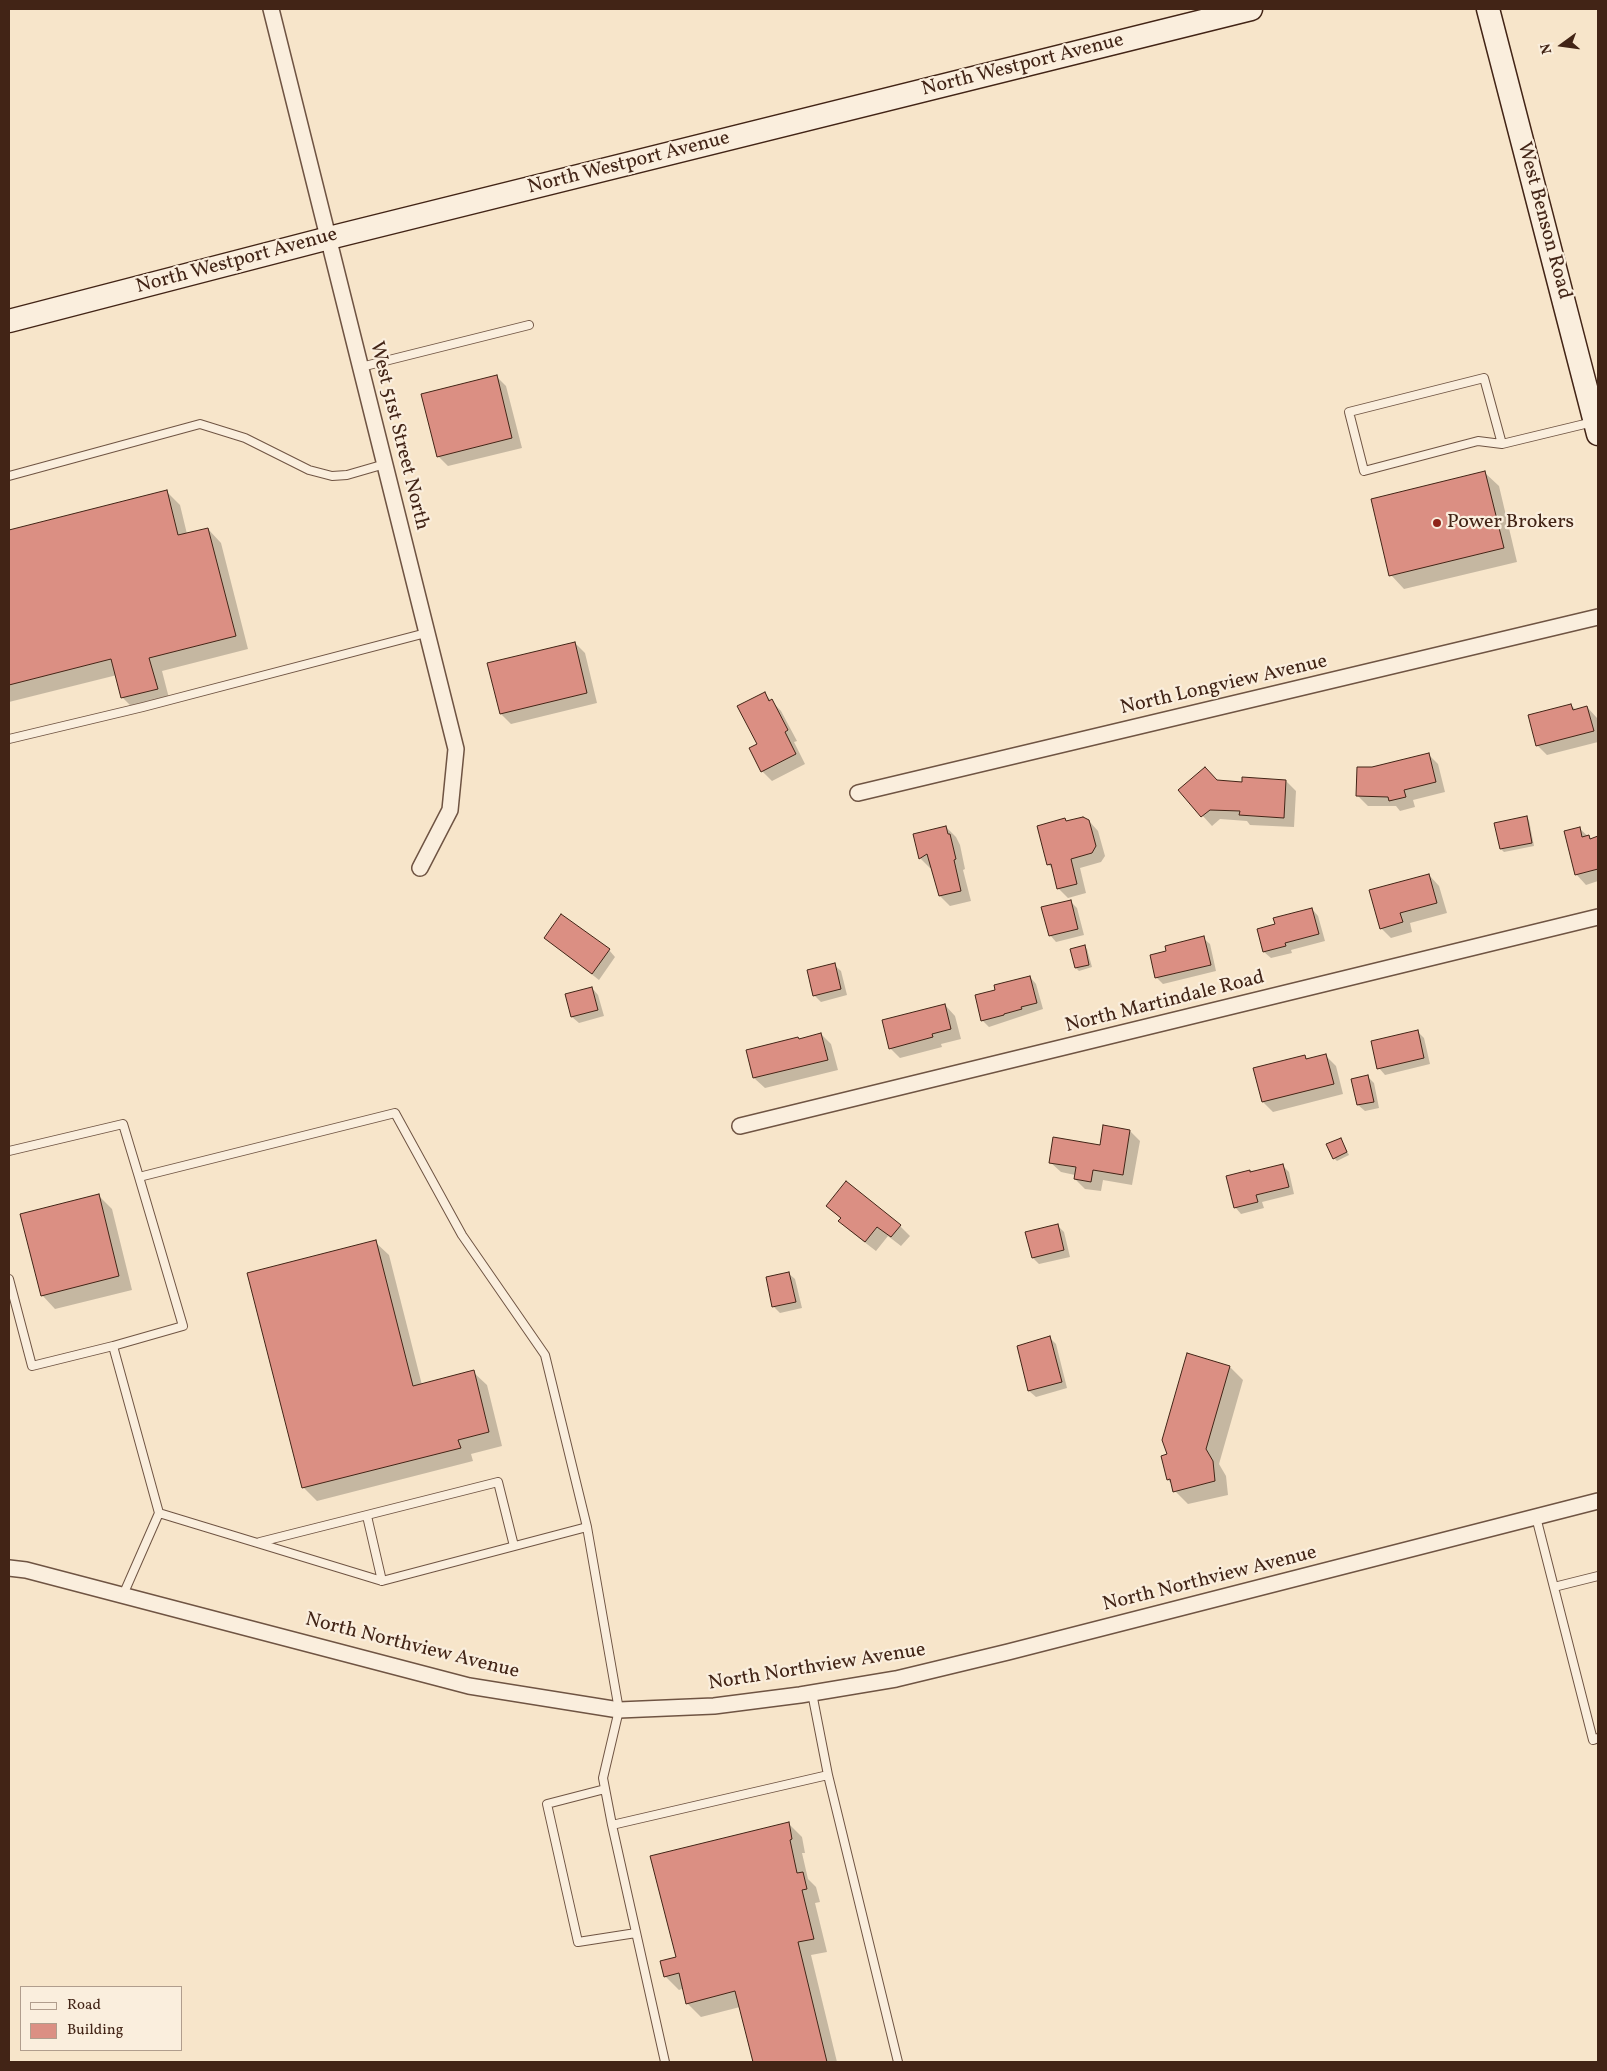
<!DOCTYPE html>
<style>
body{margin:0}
#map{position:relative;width:1607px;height:2071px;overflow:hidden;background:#f7e5ca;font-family:Vollkorn,serif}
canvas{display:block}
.frame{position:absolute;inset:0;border:10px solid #422416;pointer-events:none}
.legend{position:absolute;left:20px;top:1986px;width:162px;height:65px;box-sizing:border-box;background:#faeedd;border:1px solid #b09d8d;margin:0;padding:6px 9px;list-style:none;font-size:15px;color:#422416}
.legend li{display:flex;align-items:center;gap:10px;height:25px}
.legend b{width:25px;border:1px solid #b09d8d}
.north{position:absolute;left:1537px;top:20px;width:50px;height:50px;-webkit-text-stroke:4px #faeedd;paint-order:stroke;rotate:256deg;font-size:14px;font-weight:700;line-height:20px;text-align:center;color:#422416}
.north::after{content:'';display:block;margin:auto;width:18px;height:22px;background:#422416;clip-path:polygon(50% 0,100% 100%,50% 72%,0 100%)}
</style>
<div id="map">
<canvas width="1607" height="2071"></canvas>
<div class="frame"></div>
<ul class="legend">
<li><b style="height:6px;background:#faeedd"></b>Road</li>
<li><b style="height:14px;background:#db8f83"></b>Building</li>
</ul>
<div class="north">N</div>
</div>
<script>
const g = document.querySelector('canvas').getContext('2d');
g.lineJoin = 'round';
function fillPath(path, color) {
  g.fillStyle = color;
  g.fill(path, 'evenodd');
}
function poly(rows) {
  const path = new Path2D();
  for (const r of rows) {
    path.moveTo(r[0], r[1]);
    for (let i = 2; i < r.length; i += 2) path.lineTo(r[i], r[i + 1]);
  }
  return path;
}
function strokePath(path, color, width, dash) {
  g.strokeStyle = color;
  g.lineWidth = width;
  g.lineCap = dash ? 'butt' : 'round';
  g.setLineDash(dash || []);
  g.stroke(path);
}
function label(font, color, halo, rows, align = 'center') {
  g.font = font + ' Vollkorn,serif';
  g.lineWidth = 4.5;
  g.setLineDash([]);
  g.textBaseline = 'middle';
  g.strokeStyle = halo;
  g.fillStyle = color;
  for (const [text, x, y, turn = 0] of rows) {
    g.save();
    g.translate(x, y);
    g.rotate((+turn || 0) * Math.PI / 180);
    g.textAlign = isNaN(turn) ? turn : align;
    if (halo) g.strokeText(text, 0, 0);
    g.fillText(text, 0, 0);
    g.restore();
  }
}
const shadow = poly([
 [496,376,506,386,522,448,448,466,438,456],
 [1485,473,1499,486,1517,562,1404,589,1391,575],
 [166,491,180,505,187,534,208,529,221,543,248,649,162,671,170,702,136,711,122,697,117,675,9,702,9,531],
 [575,643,585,653,597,703,511,724,501,714],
 [764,693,781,711,797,741,794,742,805,764,772,781,762,771,759,745],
 [1571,705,1576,710,1587,707,1597,718,1598,742,1547,755,1537,745],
 [1428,754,1438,764,1445,792,1413,800,1415,807,1400,811,1396,806,1368,806,1358,796,1372,768],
 [1243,779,1286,781,1296,791,1294,827,1250,825,1247,821,1220,819,1212,826,1180,791,1218,782,1243,783],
 [1526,817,1529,820,1534,846,1504,852,1501,849],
 [1089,821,1098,831,1105,856,1101,862,1080,868,1086,893,1068,898,1058,888,1054,870,1048,864],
 [946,827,956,837,960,845,965,869,963,870,971,901,950,906,940,896,932,867,930,868,920,858],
 [1579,828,1592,840,1598,838,1598,881,1586,885,1576,874],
 [1429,875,1439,886,1447,913,1410,923,1412,932,1391,938,1381,928],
 [1070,901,1077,908,1084,935,1056,942,1050,935],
 [1312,909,1318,916,1325,941,1291,950,1292,953,1271,958,1264,952,1277,925],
 [545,938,609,950,615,957,599,980],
 [1203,938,1210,944,1216,971,1163,984,1156,977,1168,952],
 [1084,946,1087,949,1092,967,1079,971,1076,968],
 [834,965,841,971,847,995,821,1002,814,995],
 [1030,977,1036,984,1043,1009,989,1027,983,1021,976,996,997,991],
 [592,988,598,995,604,1016,579,1023,572,1017],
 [945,1005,955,1016,961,1039,941,1044,942,1047,900,1058,890,1048],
 [1418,1032,1424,1038,1430,1064,1385,1075,1379,1068],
 [821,1034,831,1044,838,1070,765,1088,754,1078,747,1051],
 [1304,1056,1308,1060,1326,1056,1336,1066,1343,1094,1273,1112,1263,1102,1255,1069],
 [1368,1077,1374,1083,1379,1108,1365,1111,1358,1105],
 [1130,1131,1140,1141,1132,1185,1103,1180,1101,1191,1085,1189,1075,1179,1075,1175,1061,1172,1050,1162,1101,1147],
 [1341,1139,1349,1155,1337,1161,1334,1158],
 [1283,1166,1289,1172,1294,1194,1262,1202,1264,1208,1241,1214,1235,1207,1249,1171,1252,1173],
 [99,1196,112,1209,132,1290,55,1309,42,1295],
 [827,1205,900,1226,910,1236,901,1246,888,1236,876,1251,850,1231,840,1221,841,1219],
 [1057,1225,1064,1232,1070,1257,1039,1264,1033,1258],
 [375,1242,389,1255,422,1385,473,1372,487,1385,502,1446,471,1454,473,1461,317,1501,304,1488,249,1274],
 [788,1273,795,1279,802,1308,780,1313,774,1307,767,1278],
 [1050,1338,1056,1344,1067,1388,1036,1397,1029,1391],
 [1230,1367,1243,1380,1219,1464,1226,1476,1228,1495,1188,1504,1175,1491,1173,1485,1168,1480,1168,1455],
 [788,1823,802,1837,805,1853,802,1853,808,1879,816,1887,820,1902,815,1903,827,1952,811,1955,837,2062,754,2062,740,2007,701,2017,687,2003,684,1988,679,1990,665,1976,677,1958]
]);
const building = poly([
 [497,375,512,438,437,457,421,394,497,375],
 [1485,471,1504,548,1389,576,1371,499,1485,471],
 [167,490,178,535,208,528,236,636,149,658,158,689,121,698,111,659,9,685,9,530,167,490],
 [575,642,587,693,500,714,487,663,575,642],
 [765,692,769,701,772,699,788,730,785,732,796,754,761,772,749,748,757,744,737,706,765,692],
 [1571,704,1573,710,1587,706,1594,731,1536,746,1528,715,1571,704],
 [1429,753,1436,782,1404,790,1406,797,1389,801,1388,797,1356,796,1357,767,1372,767,1429,753],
 [1205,767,1217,780,1242,782,1242,777,1286,780,1284,818,1239,815,1240,811,1210,810,1201,817,1178,790,1205,767],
 [1527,816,1532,843,1500,849,1494,823,1527,816],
 [1083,817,1089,820,1096,846,1092,853,1071,859,1077,884,1057,889,1051,864,1047,865,1037,826,1065,818,1066,821,1083,817],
 [946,826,948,834,950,834,956,859,954,860,961,891,939,896,927,854,919,859,913,834,946,826],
 [1580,827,1582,837,1589,835,1590,839,1598,836,1598,869,1575,875,1564,831,1580,827],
 [1429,874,1437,903,1400,913,1403,922,1380,929,1369,890,1429,874],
 [1071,900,1078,929,1049,936,1041,907,1071,900],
 [1312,908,1319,934,1285,943,1286,946,1263,952,1257,929,1275,924,1273,918,1312,908],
 [561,914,610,949,592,974,544,938,561,914],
 [1204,936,1211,965,1155,978,1150,955,1166,951,1165,946,1204,936],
 [1085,945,1089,965,1075,968,1070,949,1085,945],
 [835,963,841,989,813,996,807,970,835,963],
 [1030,976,1037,1003,1021,1007,1022,1009,1004,1014,1004,1015,981,1021,975,995,995,990,994,985,1030,976],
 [592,987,598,1010,571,1017,565,994,592,987],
 [945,1004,951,1029,932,1034,933,1037,889,1049,882,1020,945,1004],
 [1418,1030,1424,1058,1377,1069,1371,1041,1418,1030],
 [821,1033,828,1060,753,1078,746,1050,798,1037,799,1039,821,1033],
 [1326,1054,1334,1084,1262,1102,1253,1068,1305,1055,1306,1059,1326,1054],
 [1368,1075,1374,1102,1357,1105,1351,1079,1368,1075],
 [1103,1125,1130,1130,1123,1175,1093,1170,1091,1182,1074,1179,1076,1167,1049,1163,1053,1137,1100,1145,1103,1125],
 [1341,1138,1347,1152,1333,1159,1326,1144,1341,1138],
 [1283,1164,1289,1187,1256,1195,1258,1202,1234,1208,1226,1176,1250,1170,1250,1172,1283,1164],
 [846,1181,901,1225,891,1237,877,1227,865,1242,838,1221,841,1218,826,1206,846,1181],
 [99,1194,119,1276,41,1296,20,1214,99,1194],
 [1058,1224,1064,1250,1032,1258,1025,1232,1058,1224],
 [376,1240,413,1386,474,1370,489,1432,458,1440,461,1448,302,1488,247,1273,376,1240],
 [789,1272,796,1302,772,1307,766,1277,789,1272],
 [1050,1336,1062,1382,1028,1391,1017,1346,1050,1336],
 [1187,1353,1230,1366,1206,1449,1213,1461,1215,1481,1173,1492,1170,1479,1167,1480,1161,1456,1167,1454,1162,1440,1187,1353],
 [789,1822,792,1839,790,1840,797,1873,803,1872,807,1889,802,1890,814,1939,798,1942,827,2062,753,2062,735,1991,686,2004,679,1973,664,1977,660,1961,676,1957,650,1856,789,1822]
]);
const lane = poly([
 [361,367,529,325],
 [1502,444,1484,378,1349,412,1364,471,1478,441,1502,444,1593,422],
 [9,476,200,424,245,438,309,470,332,476,347,475,385,464],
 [9,739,143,707,426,633],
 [9,1151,123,1124,139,1177,395,1113,462,1235,545,1355,587,1527],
 [9,1279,32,1366,113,1346,159,1513],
 [113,1346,183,1326,139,1177],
 [367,1516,382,1581],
 [1536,1517,1593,1740,1598,1738],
 [260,1542,498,1482,514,1546],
 [1554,1587,1598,1576],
 [123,1595,159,1513,382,1581,587,1527,619,1710,603,1778,612,1825,828,1775,812,1693],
 [828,1775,898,2062],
 [605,1789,547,1804,578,1942,636,1933],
 [612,1825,665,2062]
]);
const street = poly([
 [271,9,456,749,450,810,420,868],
 [858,793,1598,617],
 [740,1126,1598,917],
 [9,1568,26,1570,469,1686,619,1710,714,1706,800,1695,896,1679,1008,1652,1598,1501]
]);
const secondary = poly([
 [1488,9,1598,434],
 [9,321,329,238,1251,9]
]);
const markers = [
 [1437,523,5,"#8f2418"]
];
const streetNames = [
 ["North Westport Avenue",1023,66,-14],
 ["North Westport Avenue",629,164,-14],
 ["West Benson Road",1543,221,75],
 ["North Westport Avenue",237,262,-15],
 ["West 51st Street North",398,436,76],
 ["North Longview Avenue",1224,686,-13],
 ["North Martindale Road",1165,1003,-14],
 ["North Northview Avenue",1210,1580,-14],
 ["North Northview Avenue",412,1647,14],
 ["North Northview Avenue",817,1668,-9]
];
const poiNames = [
 ["Power Brokers",1447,523]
];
fillPath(shadow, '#0003');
fillPath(building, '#db8f83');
strokePath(building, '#422416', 1);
strokePath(lane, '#6f5443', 10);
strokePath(street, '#6f5443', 18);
strokePath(secondary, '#422416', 25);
strokePath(lane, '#faeedd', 8);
strokePath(street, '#faeedd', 15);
strokePath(secondary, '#faeedd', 22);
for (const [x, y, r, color] of markers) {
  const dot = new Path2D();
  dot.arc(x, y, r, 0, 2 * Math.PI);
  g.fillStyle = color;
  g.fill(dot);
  strokePath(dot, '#faeedd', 2);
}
label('20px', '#422416', '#faeedd', streetNames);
label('20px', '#422416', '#faeedd', poiNames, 'left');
</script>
